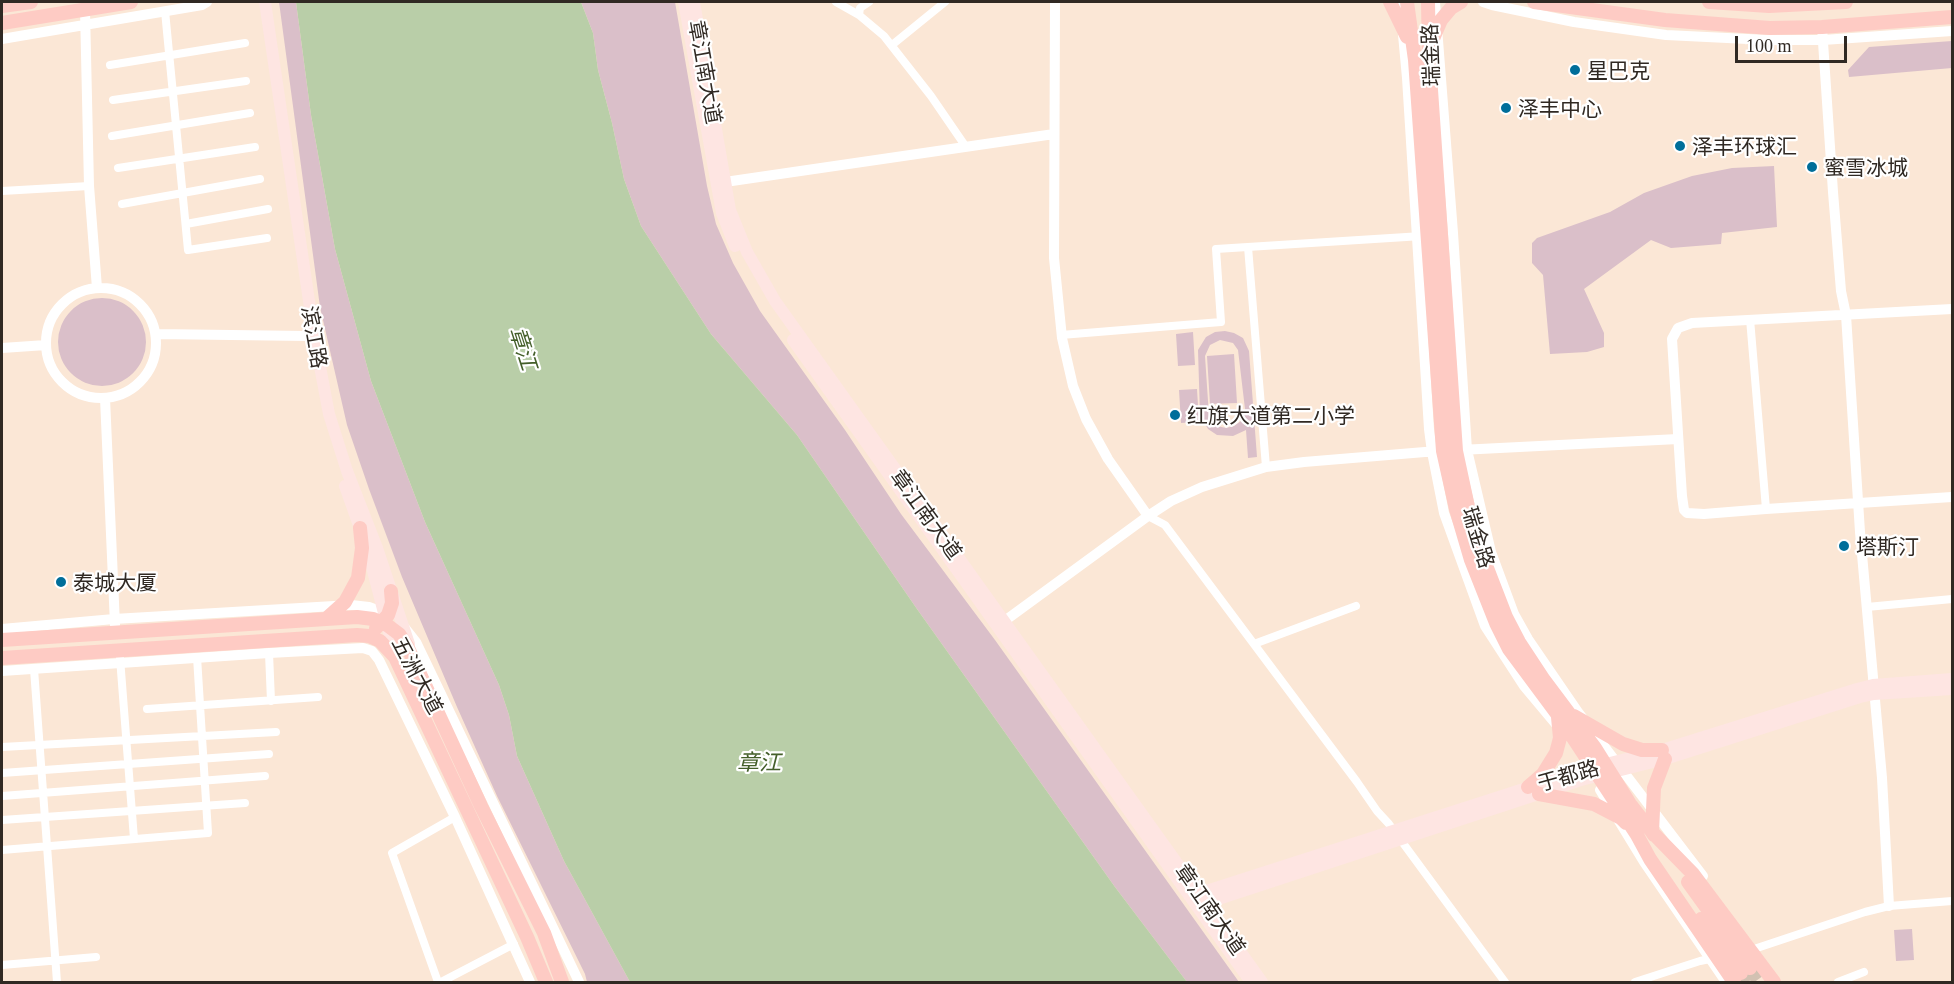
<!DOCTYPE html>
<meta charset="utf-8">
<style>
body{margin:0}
#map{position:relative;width:1954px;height:984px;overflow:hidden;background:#fbe7d6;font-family:Georgia,serif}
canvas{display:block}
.frame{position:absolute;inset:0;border:3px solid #302923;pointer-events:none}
.scale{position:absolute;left:1735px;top:36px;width:112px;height:27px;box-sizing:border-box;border:3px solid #302923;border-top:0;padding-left:8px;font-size:18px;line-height:21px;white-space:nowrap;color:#302923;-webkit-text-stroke:4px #fff;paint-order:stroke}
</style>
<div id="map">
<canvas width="1954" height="984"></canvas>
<div class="frame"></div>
<div class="scale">100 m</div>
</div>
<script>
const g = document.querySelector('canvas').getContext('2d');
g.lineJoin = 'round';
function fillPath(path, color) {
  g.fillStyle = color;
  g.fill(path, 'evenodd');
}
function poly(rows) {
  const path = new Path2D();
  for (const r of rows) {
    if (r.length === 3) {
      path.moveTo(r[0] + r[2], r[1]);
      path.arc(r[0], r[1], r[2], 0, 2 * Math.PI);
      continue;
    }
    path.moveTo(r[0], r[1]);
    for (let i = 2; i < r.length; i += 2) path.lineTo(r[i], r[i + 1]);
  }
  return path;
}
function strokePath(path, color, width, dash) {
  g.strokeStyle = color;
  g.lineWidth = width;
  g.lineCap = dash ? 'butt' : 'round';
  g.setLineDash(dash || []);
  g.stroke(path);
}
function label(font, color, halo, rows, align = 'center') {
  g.font = font + ' Georgia,"Noto Sans SC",serif';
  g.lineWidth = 4.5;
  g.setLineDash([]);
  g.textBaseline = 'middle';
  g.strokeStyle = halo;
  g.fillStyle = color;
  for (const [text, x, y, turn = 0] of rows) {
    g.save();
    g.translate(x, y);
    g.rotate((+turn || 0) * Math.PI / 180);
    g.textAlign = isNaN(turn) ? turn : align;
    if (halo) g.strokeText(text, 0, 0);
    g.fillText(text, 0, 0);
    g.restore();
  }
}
const green = poly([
 [279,2,296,2,311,115,335,249,371,381,425,522,499,685,509,715,517,756,564,861,630,982,587,982,585,974,497,796,457,707,402,577,369,489,347,425,320,307],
 [581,2,675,2,707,186,716,224,733,263,760,311,845,430,901,514,995,640,1239,982,1187,982,1115,887,917,609,797,435,711,334,641,226,624,179,612,123,598,70,593,33],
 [1952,41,1952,68,1849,77,1848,70,1869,47],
 [1774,166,1777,227,1722,233,1721,244,1671,248,1651,240,1584,289,1604,333,1604,347,1587,352,1550,354,1543,275,1532,263,1532,243,1537,238,1610,212,1644,193,1692,176,1732,168],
 [102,342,44],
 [1225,331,1234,333,1243,338,1249,351,1257,457,1248,458,1246,430,1233,436,1217,435,1208,429,1200,415,1198,350,1206,337,1215,332],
 [1220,340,1233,343,1238,350,1245,409,1241,421,1234,426,1226,428,1217,426,1209,416,1205,356,1210,345],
 [1193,332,1195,365,1178,366,1176,334],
 [1234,354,1237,403,1210,404,1207,356],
 [1197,389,1199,422,1181,423,1179,390],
 [1912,929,1914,960,1896,961,1894,930]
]);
const water = poly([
 [296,2,581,2,593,33,598,70,612,123,624,179,641,226,711,334,797,435,917,609,1115,887,1187,982,630,982,564,861,517,756,509,715,499,685,425,522,371,381,335,249,311,115]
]);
const primaryTunnel = poly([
 [1750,968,1760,982],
 [1741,973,1748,982]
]);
const minor = poly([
 [836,2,859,15,884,36,931,96,966,147],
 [165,11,188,250,267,238],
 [859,15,860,8,869,2],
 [892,45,945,2],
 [110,65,245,43],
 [113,100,246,81],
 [112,136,250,113],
 [118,168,255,147],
 [2,191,89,186],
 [122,204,260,179],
 [186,224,268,209],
 [1248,247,1266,467],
 [1750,319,1766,509],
 [1061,335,1221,322,1216,249,1422,236],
 [1148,516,1165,525,1357,782,1377,811,1389,824,1505,982],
 [1867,607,1952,599],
 [1254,644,1356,606],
 [269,653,271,701],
 [120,658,134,839],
 [34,669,57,982],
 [147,709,318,697],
 [2,747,276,732],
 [2,773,269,754],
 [2,796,265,776],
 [2,820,245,803],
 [2,850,208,833,197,657],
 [1751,950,1865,912,1889,906,1952,901],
 [2,965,96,957],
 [438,982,392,853,455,817],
 [441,982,514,944],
 [1635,982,1700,961,1715,958],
 [1838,982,1864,972]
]);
const tertiary = poly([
 [1055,2,1054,258,1062,338,1073,386,1086,419,1108,459,1148,516],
 [1400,2,1407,78,1429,429,1432,452,1444,513,1485,626,1524,686,1560,729],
 [1435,2,1453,233,1467,450,1491,552,1514,614,1528,639,1578,712,1703,876],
 [1483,2,1492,5,1574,22,1666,35,1768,40,1823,40,1952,31],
 [85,10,89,186,97,288],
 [1822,27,1833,192,1841,291,1846,315,1860,532,1882,778,1889,906],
 [2,39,202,5,207,2],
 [725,182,1054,134],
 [101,343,55],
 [1952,309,1692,323,1678,328,1672,339,1682,496,1684,510,1687,513,1704,514,1766,509,1952,497],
 [156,334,306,336],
 [2,348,46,345],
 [105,398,115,625],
 [1460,450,1678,439],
 [999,625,1148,516,1171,501,1202,487,1266,467,1304,462,1437,451],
 [405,628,416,642,579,982],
 [2,629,114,619,351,605,369,607,388,614],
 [2,671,269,653,363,648,372,651,379,660,455,817,530,982],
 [1600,790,1644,862,1726,982]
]);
const secondary = poly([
 [265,2,314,335,329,414,347,471,377,548,409,644],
 [684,2,722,213,735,246],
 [694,2,730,210,747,252,775,301,1262,982],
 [793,340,1251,982],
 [345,486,367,548,396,659],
 [1194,895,1586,769,1662,750,1857,689,1873,685,1952,679],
 [1200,905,1581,780,1665,759,1860,697,1874,694,1952,689]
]);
const primary = poly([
 [1390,2,1407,37],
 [1407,2,1415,60,1443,451,1456,509,1471,560,1496,623,1509,649,1558,715,1637,835,1650,859,1734,982],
 [1428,2,1429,61,1456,451,1468,507,1482,555,1506,617,1519,642,1544,680,1595,748,1630,804,1652,832,1693,874,1774,982],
 [1534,2,1665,20,1770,28,1822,27,1952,17],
 [1709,2,1769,6,1846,2],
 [2,6,31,2],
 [2,23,131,2],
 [1432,41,1441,20,1451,8,1461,2],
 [326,619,345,602,358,578,362,548,360,528],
 [376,628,388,615,392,603,391,591],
 [2,640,357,617,373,619,387,625,399,634,407,646,481,806,544,933,562,982],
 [2,658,357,635,369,636,380,641,395,657,527,937,546,982],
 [1574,716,1623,744,1642,750,1662,750],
 [1528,787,1543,774,1556,753,1560,738,1558,717],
 [1539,794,1594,804,1621,818,1626,823],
 [1654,835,1652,832,1654,788,1665,759],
 [1688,882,1750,968],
 [1701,919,1741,973]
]);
const markers = [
 [1575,70,6,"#006e9a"],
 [1506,108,6,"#006e9a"],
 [1680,146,6,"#006e9a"],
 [1812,167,6,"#006e9a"],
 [1175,415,6,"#006e9a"],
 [1844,546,6,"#006e9a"],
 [61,582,6,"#006e9a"]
];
const streetNames = [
 ["瑞金路",1430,55,-92],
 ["章江南大道",706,72,80],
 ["滨江路",315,337,80],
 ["章江南大道",927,514,54],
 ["瑞金路",1479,537,73],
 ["五洲大道",418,675,62],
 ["于都路",1568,775,-16],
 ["章江南大道",1211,909,55]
];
const poiNames = [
 ["星巴克",1587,70],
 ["泽丰中心",1518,108],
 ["泽丰环球汇",1692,146],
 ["蜜雪冰城",1824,167],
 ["红旗大道第二小学",1187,415],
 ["塔斯汀",1856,546],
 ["泰城大厦",73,582]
];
const waterNames = [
 ["章江",524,348,72],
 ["章江",759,762]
];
fillPath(green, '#dabfc9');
fillPath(water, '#b9cea8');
strokePath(primaryTunnel, '#d2c1b2', 14, [14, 7]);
strokePath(minor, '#fff', 8);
strokePath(tertiary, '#fff', 10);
strokePath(secondary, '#fee5e2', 12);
strokePath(primary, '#fecbc4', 14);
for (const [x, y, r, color] of markers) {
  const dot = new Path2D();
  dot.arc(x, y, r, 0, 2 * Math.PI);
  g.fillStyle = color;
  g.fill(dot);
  strokePath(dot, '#fff', 2);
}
label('21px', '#302923', '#fff', streetNames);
label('21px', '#302923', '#fff', poiNames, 'left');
label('italic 22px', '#445f2a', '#fff', waterNames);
</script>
